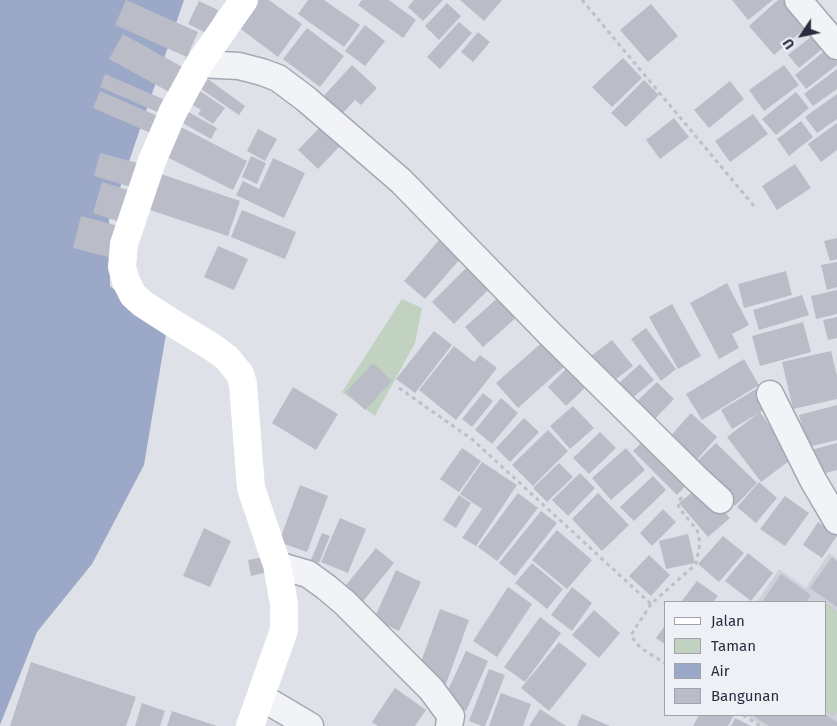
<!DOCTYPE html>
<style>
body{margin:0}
#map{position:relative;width:837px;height:726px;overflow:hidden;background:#dfe1e8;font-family:"Fira Sans",sans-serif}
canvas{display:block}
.legend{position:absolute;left:664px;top:601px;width:162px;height:115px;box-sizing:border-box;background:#eff0f6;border:1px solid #a0a2ad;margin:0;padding:6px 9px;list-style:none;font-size:15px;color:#292c3f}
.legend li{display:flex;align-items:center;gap:10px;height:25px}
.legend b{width:25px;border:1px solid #a0a2ad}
.north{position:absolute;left:777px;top:10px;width:50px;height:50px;-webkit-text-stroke:4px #eff0f6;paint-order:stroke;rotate:236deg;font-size:14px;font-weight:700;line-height:20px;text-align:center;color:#292c3f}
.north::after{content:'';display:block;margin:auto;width:18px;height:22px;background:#292c3f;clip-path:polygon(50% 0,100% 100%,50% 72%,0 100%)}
</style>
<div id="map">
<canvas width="837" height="726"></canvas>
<ul class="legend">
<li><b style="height:6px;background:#fff"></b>Jalan</li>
<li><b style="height:14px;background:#c2d2c1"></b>Taman</li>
<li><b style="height:14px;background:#9ca8c7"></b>Air</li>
<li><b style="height:14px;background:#babcc8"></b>Bangunan</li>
</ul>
<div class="north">U</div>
</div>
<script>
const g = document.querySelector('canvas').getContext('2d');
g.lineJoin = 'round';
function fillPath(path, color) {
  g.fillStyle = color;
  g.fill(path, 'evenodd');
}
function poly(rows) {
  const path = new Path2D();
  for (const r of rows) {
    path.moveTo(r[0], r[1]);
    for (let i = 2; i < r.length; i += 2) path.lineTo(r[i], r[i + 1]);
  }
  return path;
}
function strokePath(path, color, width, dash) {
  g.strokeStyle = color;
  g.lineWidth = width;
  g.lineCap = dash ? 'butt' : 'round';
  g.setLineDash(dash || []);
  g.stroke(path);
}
const built = poly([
 [829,553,837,559,837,726,763,726,746,715,826,715,826,602,757,602,779,569,806,588]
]);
const green = poly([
 [402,299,422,308,415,343,375,416,342,392],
 [826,603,837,611,837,712,834,716,826,711]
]);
const water = poly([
 [0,0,184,0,109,220,110,286,166,334,144,465,92,564,37,632,0,725]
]);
const building = poly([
 [126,0,198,32,187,57,115,25],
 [257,0,269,0,302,24,278,57,238,27],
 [308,0,324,0,360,25,344,47,298,14],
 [362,0,389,0,416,20,403,38,358,5],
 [414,0,443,0,423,21,408,7],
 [460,0,502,0,484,21],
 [732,0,773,0,748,20],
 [778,0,789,0,810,24,774,55,749,26],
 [199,1,218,10,206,33,188,24],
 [447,3,461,16,439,40,425,26],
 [651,4,678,36,648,62,620,30],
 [459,22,472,33,440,69,427,57],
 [365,25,385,41,365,66,345,51],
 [307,28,344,56,320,87,283,59],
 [478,32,490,42,473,62,461,52],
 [817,32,827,45,799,68,788,55],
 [123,34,184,68,171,93,109,59],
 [827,49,837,62,837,65,806,89,795,75],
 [623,58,642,78,612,107,592,87],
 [352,65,377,88,361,105,355,100,340,116,321,99],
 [784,65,799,85,764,111,749,90],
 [837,69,837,89,813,106,804,94],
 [105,74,163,99,157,112,100,87],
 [208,79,245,106,239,115,201,89],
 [644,80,659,95,626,127,611,113],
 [730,81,744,99,709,128,694,110],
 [197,89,225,108,213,124,198,114,201,110,188,102],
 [100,91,160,117,153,134,93,108],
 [796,92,809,108,776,135,762,119],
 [837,94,837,119,817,133,805,117],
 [185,110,217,128,211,139,179,121],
 [753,114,768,134,730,162,715,141],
 [674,118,689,137,660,159,646,140],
 [801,121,813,137,789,156,777,139],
 [837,123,837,150,821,162,808,144],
 [179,126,247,161,233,190,165,156],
 [320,127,340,146,318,169,298,150],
 [258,129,277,139,265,161,247,151],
 [100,153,138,163,131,187,94,176],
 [251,156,266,163,257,184,242,177],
 [273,158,305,173,284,218,236,195,243,181,259,189],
 [795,164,811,188,777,210,762,186],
 [158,173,240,201,228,236,147,209],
 [102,182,128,190,123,223,93,213],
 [242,210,296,232,285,259,231,237],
 [81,216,119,226,112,258,73,248],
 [837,238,837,259,830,261,824,241],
 [440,239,461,258,425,299,404,281],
 [218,246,248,259,234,290,204,277],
 [837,262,837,287,827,290,821,265],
 [471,263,493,285,454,324,432,302],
 [786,271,792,295,744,308,738,284],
 [727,283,749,325,732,334,739,348,719,359,690,303],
 [837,290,837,314,816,319,811,296],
 [501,295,519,315,483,347,465,327],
 [802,295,809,315,759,330,753,310],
 [672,304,701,356,678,369,649,317],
 [837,317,837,338,828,340,823,320],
 [803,322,811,352,760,366,752,336],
 [646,328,676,369,661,381,631,339],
 [434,331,452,345,415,393,396,379],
 [546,339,568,363,518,408,496,383],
 [612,340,633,366,607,386,587,359],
 [454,346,474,362,480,355,497,368,456,420,419,390],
 [831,351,837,376,837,399,793,409,782,362],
 [744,359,759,385,702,420,686,394],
 [373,363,392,381,365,410,346,392],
 [640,364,654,380,631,399,618,384],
 [570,365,589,384,566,406,548,387],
 [657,382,674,399,648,426,630,408],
 [293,387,338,414,316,450,272,423],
 [756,389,767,408,732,429,721,410],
 [483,393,493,401,472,427,462,419],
 [501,398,518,413,492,444,475,430],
 [837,405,837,440,808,447,799,415],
 [573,406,594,428,570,449,550,426],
 [760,412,793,458,761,482,727,437],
 [691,413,717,437,692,465,666,441],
 [524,418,539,432,510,462,496,448],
 [548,430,568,451,533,486,512,465],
 [600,432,616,448,589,474,573,458],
 [646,438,690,481,677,495,633,451],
 [716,443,757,483,735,506,693,465],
 [837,443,837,470,818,475,811,450],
 [462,448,481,461,459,492,440,479],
 [626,448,645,470,611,500,592,478],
 [482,462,517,485,476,546,462,538,482,509,460,494],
 [559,463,573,477,547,502,533,488],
 [580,473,595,488,568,516,552,500],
 [653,476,666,490,634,521,620,507],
 [759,482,777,498,756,523,737,507],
 [300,485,328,496,307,552,279,542],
 [701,485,730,518,708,537,679,503],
 [518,493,538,508,497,561,478,547],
 [598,493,629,525,602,551,572,519],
 [459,495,471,503,456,528,443,520],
 [785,496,809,513,785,546,760,529],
 [663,509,676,522,652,546,640,533],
 [541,511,557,523,515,576,499,563],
 [340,518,366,529,348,573,321,562],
 [818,522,837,534,837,536,822,558,803,545],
 [204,528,231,541,210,587,183,576],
 [557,530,592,560,567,589,532,560],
 [322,533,330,536,319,563,311,560],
 [688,534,695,563,666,569,659,541],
 [723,536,744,553,719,582,698,564],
 [376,548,394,563,360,605,342,590],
 [748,553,773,573,751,601,725,581],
 [649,555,670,575,651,596,629,576],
 [264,557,268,572,251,576,248,560],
 [832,557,837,561,837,607,810,588],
 [532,563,563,589,547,609,515,583],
 [396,570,421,582,399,631,374,619],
 [781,574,811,595,806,602,762,602],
 [697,581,718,596,713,602,681,602],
 [508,587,532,604,497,657,473,641],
 [572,587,592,603,572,631,551,615],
 [440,609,469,620,446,684,417,673],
 [594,610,620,633,599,658,572,635],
 [540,617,561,633,525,682,504,667],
 [666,624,666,645,656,638],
 [559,642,587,664,549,711,521,688],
 [466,651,488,661,466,711,443,701],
 [31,662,136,697,126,726,10,726],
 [489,669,505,675,485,726,482,726,469,721],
 [395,688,426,710,415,726,378,726,372,722],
 [501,693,531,704,523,726,489,726],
 [142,703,165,711,160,726,135,726],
 [540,709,566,726,529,726],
 [172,711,217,726,167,726],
 [582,714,610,726,577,726],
 [699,715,734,715,728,726,693,726],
 [752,715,826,715,837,722,837,726,769,726],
 [735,718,751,726,731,726]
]);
const path = poly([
 [582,0,754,206],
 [399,388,473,440,651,604,696,564,700,542,697,530,679,508,678,502,682,497],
 [651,604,631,635,636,643,641,648,666,664],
 [743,715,760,726]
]);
const street = poly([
 [798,0,837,46],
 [199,64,239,66,262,72,278,78,306,99,401,181,549,333,697,479,720,500],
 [770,394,813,480,837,521],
 [277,565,308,574,326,587,345,603,431,689,451,716,449,726],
 [261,697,310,726]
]);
const secondary = poly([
 [244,0,199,64,173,112,152,161,124,244,122,267,126,281,133,295,143,304,171,322,212,347,227,358,240,374,243,384,251,488,277,565,284,604,284,630,250,726]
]);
fillPath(built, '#ced0da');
fillPath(green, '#c2d2c1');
fillPath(water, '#9ca8c7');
fillPath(building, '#babcc8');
strokePath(street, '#a5a7b2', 29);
strokePath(path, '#bebfc7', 3, [4, 4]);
strokePath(street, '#f2f3f7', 26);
strokePath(secondary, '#fff', 28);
</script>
